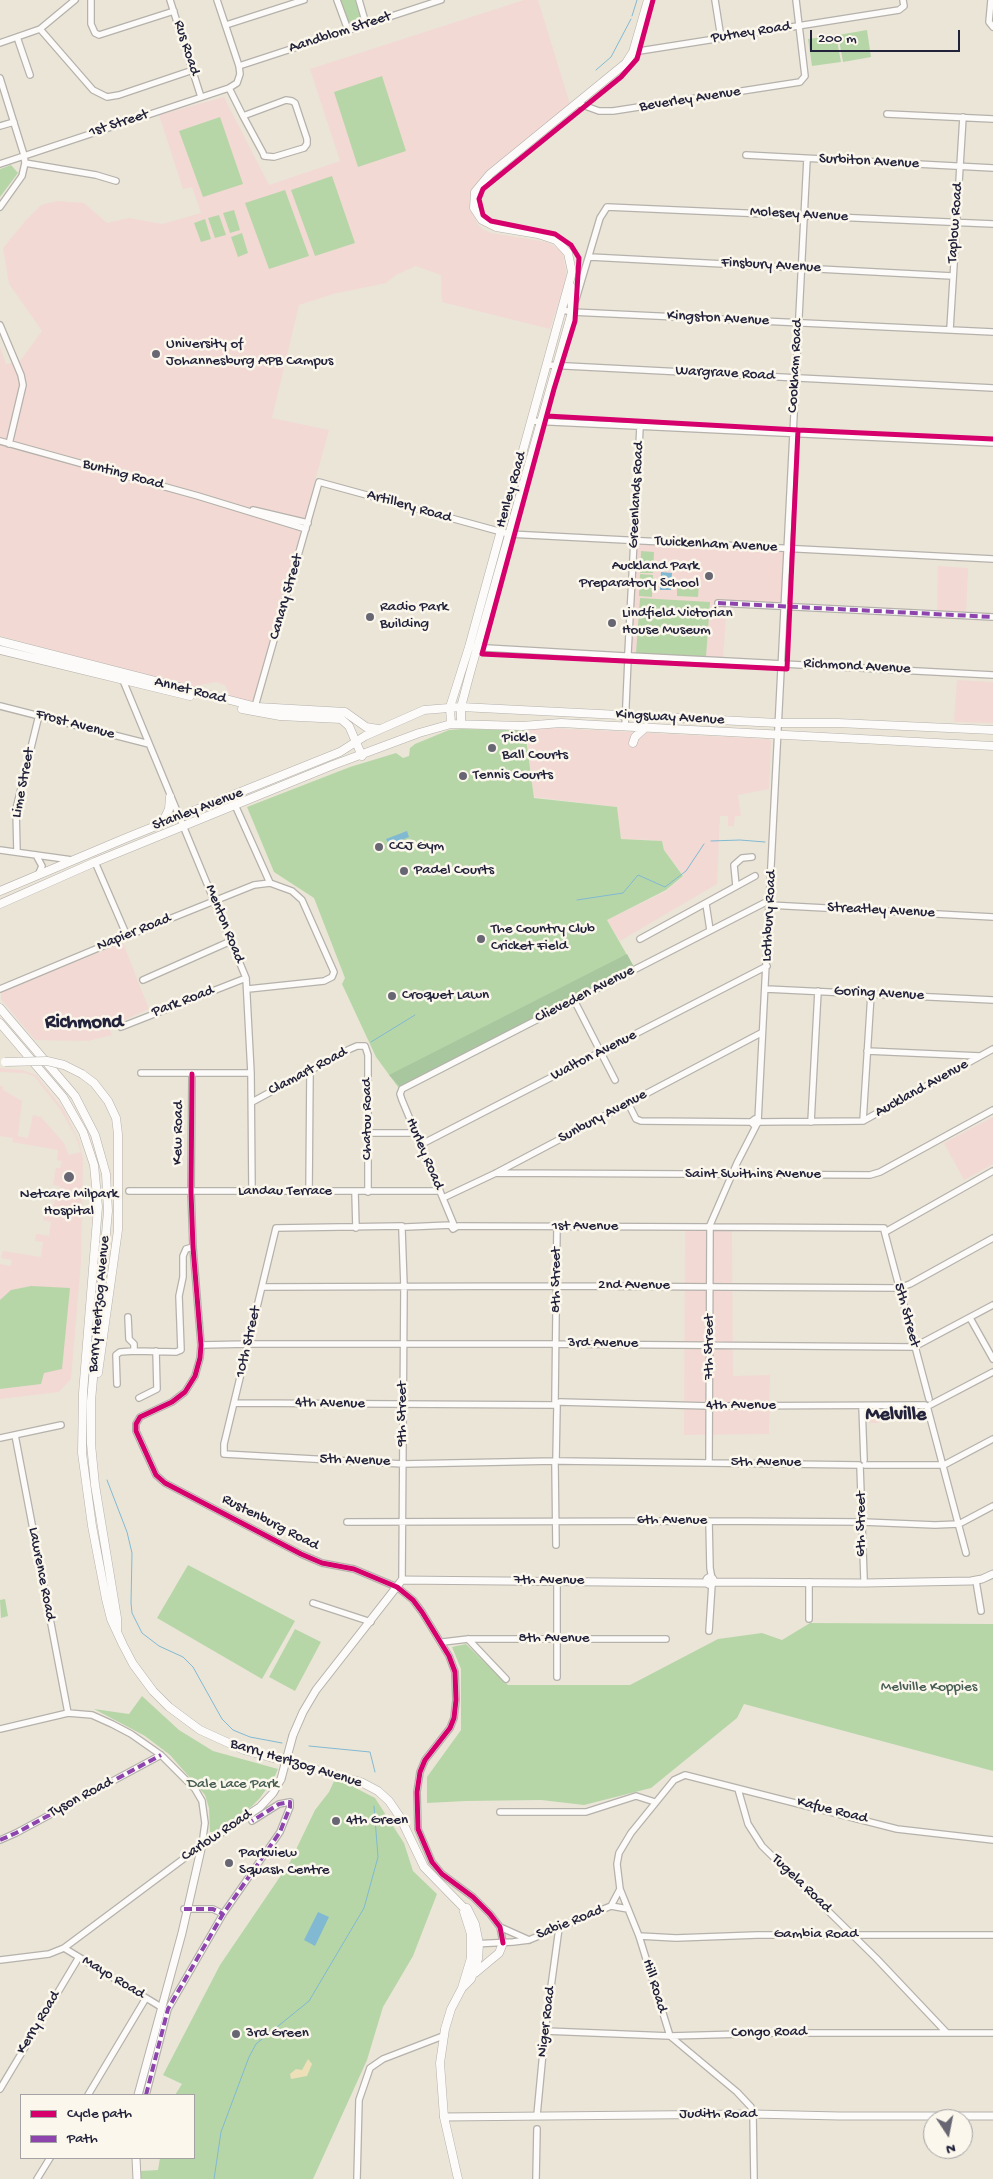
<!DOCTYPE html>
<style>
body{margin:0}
#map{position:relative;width:993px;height:2179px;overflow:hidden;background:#ebe5d8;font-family:"Gochi Hand",sans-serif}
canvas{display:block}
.legend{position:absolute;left:20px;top:2094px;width:175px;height:65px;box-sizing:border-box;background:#fbf7ec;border:1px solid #a4a2a5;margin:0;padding:6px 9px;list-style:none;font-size:15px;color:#22223b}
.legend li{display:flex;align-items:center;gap:10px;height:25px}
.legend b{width:25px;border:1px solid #a4a2a5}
.north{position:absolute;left:923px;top:2109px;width:50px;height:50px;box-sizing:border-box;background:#fbf7ec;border:1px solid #a4a2a5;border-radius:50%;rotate:169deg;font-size:14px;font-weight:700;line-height:20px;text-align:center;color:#22223b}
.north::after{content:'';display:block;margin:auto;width:18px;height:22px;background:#686672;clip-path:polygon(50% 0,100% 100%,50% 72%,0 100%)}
.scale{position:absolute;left:810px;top:30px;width:150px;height:22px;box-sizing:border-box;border:2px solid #22223b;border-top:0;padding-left:6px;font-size:15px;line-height:18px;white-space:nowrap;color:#22223b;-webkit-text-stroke:4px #fbf7ec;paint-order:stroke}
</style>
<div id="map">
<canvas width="993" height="2179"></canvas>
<ul class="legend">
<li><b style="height:6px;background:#d6006c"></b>Cycle path</li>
<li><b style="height:6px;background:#8e44ad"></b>Path</li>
</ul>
<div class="north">N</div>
<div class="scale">200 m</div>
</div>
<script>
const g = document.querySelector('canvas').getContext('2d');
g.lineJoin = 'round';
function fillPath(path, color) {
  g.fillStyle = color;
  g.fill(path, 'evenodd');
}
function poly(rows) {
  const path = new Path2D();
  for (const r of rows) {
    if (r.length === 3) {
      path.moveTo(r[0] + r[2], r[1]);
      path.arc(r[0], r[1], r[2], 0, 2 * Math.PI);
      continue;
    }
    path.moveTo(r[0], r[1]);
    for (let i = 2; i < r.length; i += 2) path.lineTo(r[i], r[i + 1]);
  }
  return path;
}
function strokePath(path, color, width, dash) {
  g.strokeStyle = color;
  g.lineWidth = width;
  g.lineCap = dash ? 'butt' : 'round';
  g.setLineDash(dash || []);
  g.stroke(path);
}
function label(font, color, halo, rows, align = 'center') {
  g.font = font + ' "Gochi Hand",sans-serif';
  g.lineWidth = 5;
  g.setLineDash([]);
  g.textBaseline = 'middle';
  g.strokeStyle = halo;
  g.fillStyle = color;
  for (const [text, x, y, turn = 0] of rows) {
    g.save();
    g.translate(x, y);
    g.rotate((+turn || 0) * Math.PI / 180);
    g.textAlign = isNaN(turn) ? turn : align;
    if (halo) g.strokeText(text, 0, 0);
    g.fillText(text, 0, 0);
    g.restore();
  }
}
const built = poly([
 [524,0,538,0,570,104,476,183,473,189,472,211,478,225,484,230,491,233,547,242,559,249,563,255,566,271,565,282,550,329,442,302,441,275,416,266,396,275,386,283,333,294,299,305,272,418,329,430,253,705,232,699,225,685,216,682,190,687,0,636,0,347,6,364,20,361,42,331,9,284,3,248,26,220,41,205,57,201,84,203,107,223,129,218,162,224,201,213,192,187,183,189,159,115,224,97,269,185,340,161,310,69],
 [634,541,788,549,784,607,727,604,723,660,628,653],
 [938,566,968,568,966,616,937,614],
 [957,680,993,682,993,723,954,722],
 [550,728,769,739,771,742,769,789,738,795,741,816,735,816,734,826,728,826,728,816,720,816,717,884,620,941,607,920,666,891,684,876,664,850,662,841,655,842,654,840,621,839,617,807,534,797,526,730],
 [123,943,149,1009,109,1027,112,1035,88,1041,35,1040,1,999,1,993,5,990],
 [0,1068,22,1070,36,1075,64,1110,79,1141,83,1159,81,1262,71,1379,59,1392,0,1399,0,1264,11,1266,12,1260,1,1258,3,1251,41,1257,43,1242,35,1241,36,1234,49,1236,51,1222,43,1220,45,1204,54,1205,55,1196,59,1196,60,1186,53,1185,56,1168,60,1168,62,1161,57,1160,58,1150,12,1142,13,1138,0,1136,0,1085,3,1087,3,1090,22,1101,18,1136,28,1138,33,1115,41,1117,64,1143,69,1155,81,1152,76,1137,60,1109,34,1076,24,1073,0,1072],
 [993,1117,993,1164,964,1180,944,1143],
 [685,1230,732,1230,733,1376,770,1375,769,1434,684,1435],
 [868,1411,879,1411,879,1423,869,1423]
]);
const green = poly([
 [339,0,355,0,361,19,356,25,348,25],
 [867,30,871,57,843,62,838,35],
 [836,35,841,62,812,66,808,39],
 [382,76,406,151,358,167,334,92],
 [220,117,243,184,203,197,179,131],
 [11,165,18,173,0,197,0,169],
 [332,176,355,243,315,256,291,190],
 [285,190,309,256,269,269,245,203],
 [234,210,240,230,230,233,223,213],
 [219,215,226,235,215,238,208,218],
 [205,219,211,239,201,242,194,223],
 [242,233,248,253,238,257,231,237],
 [641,551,654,552,653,573,640,573],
 [640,574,653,575,652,597,639,596],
 [677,583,699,584,698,597,677,596],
 [640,598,710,602,706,657,636,653],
 [462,729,525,730,534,798,617,807,621,839,662,841,664,850,683,876,666,890,607,920,635,969,401,1091,376,1057,342,984,345,978,314,898,274,872,247,807,350,767,396,753,403,758,409,756,410,748,415,744,449,730],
 [31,1286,70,1288,62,1369,44,1373,41,1384,0,1389,0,1300,11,1290],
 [188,1565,295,1621,262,1679,157,1618],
 [5,1599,8,1616,1,1618,0,1600],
 [810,1623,993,1624,993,1771,744,1704,737,1718,651,1788,584,1805,541,1800,466,1801,427,1803,427,1777,461,1730,461,1669,452,1647,466,1644,508,1685,630,1685,718,1639,762,1633,782,1640],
 [295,1629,321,1642,295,1691,269,1677],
 [142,1696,179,1730,213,1751,278,1769,274,1778,260,1798,251,1807,214,1832,210,1832,209,1808,205,1795,170,1755,145,1736,94,1709,129,1714],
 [334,1781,348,1784,375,1798,404,1843,413,1871,437,1894,413,1956,383,2007,367,2060,313,2179,140,2179,140,2171,158,2170,160,2158,194,2158,194,2095,175,2095,182,2084,163,2075,220,1965,290,1862,315,1810,329,1792]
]);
const forest = poly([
 [627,954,635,969,402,1089,389,1075]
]);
const sand = poly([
 [308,2059,312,2064,307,2076,291,2079,290,2074,296,2069,302,2070]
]);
const water = poly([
 [661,572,672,573,671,590,660,590],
 [407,831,409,837,389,845,386,839],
 [318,1912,329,1917,315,1946,304,1940]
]);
const stream = poly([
 [632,16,637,0],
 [596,70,611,57,631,19],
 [711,841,740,840,765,842],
 [577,900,623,893,638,875,665,887,686,871,704,844],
 [371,1042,415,1015],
 [107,1480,127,1532,132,1553,131,1603,132,1613,142,1633,159,1646,183,1657,193,1667,222,1719,233,1730,250,1737,282,1743],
 [309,1746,370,1752,375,1772],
 [214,2179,221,2132,249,2057,256,2044,309,2001,364,1908,378,1857,374,1806]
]);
const minor = poly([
 [91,0,91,24,95,33,99,35,174,11],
 [170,0,201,97],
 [337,0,348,30],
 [359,0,366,24],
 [715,0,721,38],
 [991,0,989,22,993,27],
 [226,25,304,0],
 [40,29,93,90,107,97,119,95,193,70],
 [17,37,30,75],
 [0,43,40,29,75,0],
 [633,52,899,10,904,6,903,0],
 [239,66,441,0],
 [0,78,24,155,25,163,22,176,0,207],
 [229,88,243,116,263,153,264,156,274,157,304,148,307,144,307,139,295,103,292,101,286,100,243,116],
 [577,103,599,111,613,111,800,82,805,76,796,0],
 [887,114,993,119],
 [0,126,14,122],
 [746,155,993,168],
 [25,163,96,175,116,181],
 [0,164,229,88,237,83,240,74,239,66,217,0],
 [590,257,952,276],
 [572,305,576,299,600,218,607,207,993,224],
 [563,310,572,312,993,332],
 [0,325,21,375,23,385,9,444],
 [950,329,963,117],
 [547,365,993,388],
 [531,421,993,443],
 [0,441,198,496,306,529],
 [253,510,308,523],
 [718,603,993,617],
 [469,647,625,656],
 [628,653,640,427],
 [631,656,993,675],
 [122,678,246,978,251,1073,252,1191],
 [0,706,149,744],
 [254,710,319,482,509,534,993,559],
 [625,727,628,659],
 [235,805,270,883,292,891,302,900,334,972,332,977,324,981,248,989],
 [0,850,72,860],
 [17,852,16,809,39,715],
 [36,855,42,866,38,875],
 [95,862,127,936],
 [736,886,734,865,742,858,752,857],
 [706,904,710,930],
 [769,905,993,917],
 [640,939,755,876],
 [143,980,231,941],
 [0,989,127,936,254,885,270,883],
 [766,989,993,1000],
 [574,1000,615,1080],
 [121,1027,246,978],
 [867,1051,980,1056],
 [141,1073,251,1073],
 [192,1074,191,1192,193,1247,201,1345,200,1358,195,1376,185,1392,172,1402,140,1417,136,1424,136,1431,156,1475,165,1483,301,1554,322,1563,354,1569,397,1587,413,1600,422,1612,449,1656,455,1672,456,1700,454,1718,450,1728,425,1760,420,1772,417,1792,418,1829,432,1862,442,1874,473,1897,490,1914,500,1927,503,1943],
 [252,1102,350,1049,357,1046,365,1046,368,1055,368,1192],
 [628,1103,636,1119,641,1121,751,1122,755,1119,758,1123,755,1126,751,1122],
 [758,1121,807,159],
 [863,1121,871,994],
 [758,1122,863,1121,993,1049],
 [811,1122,818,991],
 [368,1133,415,1133],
 [420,1145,767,966],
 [496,1173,870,1175,880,1172,993,1110],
 [129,1191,440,1191],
 [309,1192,310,1071],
 [355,1192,356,1228],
 [443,1198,496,1173,761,1033],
 [454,1225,402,1100,400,1094,402,1089,770,900],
 [710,1225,737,1163,756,1126],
 [402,1226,276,1228,224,1444,224,1454,403,1464,555,1461],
 [455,1226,452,1224,451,1226,453,1229,458,1226,707,1227],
 [406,1227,451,1225],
 [713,1227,884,1228],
 [884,1230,929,1399],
 [887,1231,993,1171],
 [262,1287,557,1286,899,1288,910,1284,993,1238],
 [128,1317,129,1339,134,1344,134,1351,176,1352,181,1350,179,1296,183,1277,183,1256,186,1249,193,1247],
 [970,1318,993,1359],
 [201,1345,249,1344,557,1344,914,1347,993,1305],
 [117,1384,116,1355,120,1352,134,1351],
 [139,1398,157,1389,156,1351],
 [555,1401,557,1227],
 [560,1402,710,1406,925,1405],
 [235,1403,554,1405],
 [930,1405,993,1372],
 [862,1406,864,1460],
 [927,1406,966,1553],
 [15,1435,68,1713],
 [0,1438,61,1425],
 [556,1460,557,1406],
 [559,1461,859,1465],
 [709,1463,710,1230],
 [555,1464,556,1545],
 [865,1465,944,1465,993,1439],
 [860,1466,864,1579],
 [709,1521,710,1568,712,1579],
 [347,1522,709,1521,863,1522,935,1525,959,1524,993,1506],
 [402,1580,404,1286,402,1230],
 [557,1581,557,1677],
 [976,1581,981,1611],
 [809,1582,809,1619],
 [313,1603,371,1622],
 [709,1631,712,1584],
 [468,1639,506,1679],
 [443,1642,468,1639,666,1639],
 [0,1729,68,1713,92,1715,112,1724,131,1734,161,1755,195,1789,202,1801,205,1823,202,1845,64,1948,49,1954,0,1960],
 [738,1789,748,1824,762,1846,876,1958,946,2032],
 [500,1812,586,1812,636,1796,655,1802],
 [0,1840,16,1833,161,1755],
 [611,1906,620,1889],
 [184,1909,213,1909,223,1914],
 [500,1927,529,1940],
 [639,1936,676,1938,757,1935,993,1935],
 [472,1944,513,1942,529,1940,611,1906,628,1909],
 [64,1948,161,2007],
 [545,2031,670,2036,778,2033,993,2033],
 [0,2089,79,1957],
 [88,2095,146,1998],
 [146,2095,168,2009,223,1914,280,1832,290,1807,290,1802,279,1804,252,1821],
 [537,2115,545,2031,559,1928],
 [37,2179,50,2158],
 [357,2179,359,2100,370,2068,383,2059,443,2036],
 [536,2179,537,2129],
 [754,2179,753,2114,751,2107,737,2092,670,2036,639,1936,620,1889,617,1864,619,1853,631,1833,674,1780,685,1775,897,1829,993,1840]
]);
const tertiary = poly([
 [710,1581,3.5],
 [713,1582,861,1583],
 [864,1583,971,1581,982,1579,993,1574],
 [293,1735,303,1712,316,1690,402,1580,706,1583],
 [138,2095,182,1933,202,1845,260,1807,273,1793,281,1779],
 [444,2117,753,2114,839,2116,993,2116],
 [136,2158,137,2179]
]);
const secondary = poly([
 [0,641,257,707,345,712,366,727,378,729],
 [0,650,190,696],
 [242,709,280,716,341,719,349,726,362,756],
 [451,724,450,707,469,647,572,272,568,253,556,240,538,234,496,227,482,220,474,208,475,192,490,174,626,63,633,52,648,0],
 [461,724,461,707,470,673,572,312,571,287],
 [633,743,635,737,646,727],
 [162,824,169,809,170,797],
 [0,891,126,838,340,752,365,736,424,710,461,707,778,723,838,723,993,730],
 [0,904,95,862,333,765,419,733,451,724,522,726,561,723,597,725,993,746],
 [0,1008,75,1096,95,1135,106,1174,108,1211,91,1401,91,1444,95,1485,117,1618,117,1630],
 [0,1023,63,1097,83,1132,94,1165,98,1207,83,1393,82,1453,92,1526,106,1599,111,1619,123,1645,133,1664,153,1691,169,1707,200,1730,244,1750,361,1782,378,1791,389,1801,400,1817,424,1867,464,1908,467,1908,475,1924,479,1944,478,1959,471,1979,462,1988],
 [82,1074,94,1083,108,1101,116,1118,118,1134,118,1230,98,1373],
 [475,1973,499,1953,503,1943],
 [458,2179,444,2117,440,2063,445,2029,451,2009,462,1988,471,1958,471,1934,464,1912]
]);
const tertiaryBridge = poly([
 [281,1779,293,1735]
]);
const secondaryBridge = poly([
 [5,1062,47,1061,64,1065,82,1074]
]);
const quiet = poly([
 [718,603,993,617],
 [0,1840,16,1833,161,1755],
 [184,1909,213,1909,223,1914],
 [146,2095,168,2009,223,1914,280,1832,290,1807,290,1802,279,1804,252,1821]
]);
const cycleway = poly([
 [547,416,798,430,787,669,482,654,554,389,575,321,579,258,571,245,555,234,491,221,483,215,479,199,483,189,621,77,637,59,653,0],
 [798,430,993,439],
 [192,1074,191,1192,193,1247,201,1345,200,1358,195,1376,185,1392,172,1402,140,1417,136,1424,136,1431,156,1475,165,1483,301,1554,322,1563,354,1569,397,1587,413,1600,422,1612,449,1656,455,1672,456,1700,454,1718,450,1728,425,1760,420,1772,417,1792,418,1829,432,1862,442,1874,473,1897,490,1914,500,1927,503,1943]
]);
const markers = [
 [156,354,5,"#686672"],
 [709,576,5,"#686672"],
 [370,617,5,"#686672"],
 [612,623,5,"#686672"],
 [492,748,5,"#686672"],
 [463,776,5,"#686672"],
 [379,847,5,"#686672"],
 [404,871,5,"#686672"],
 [481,939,5,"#686672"],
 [392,996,5,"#686672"],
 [69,1177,6,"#686672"],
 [336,1821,5,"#686672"],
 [229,1863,5,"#686672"],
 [236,2034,5,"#686672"]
];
const streetNames = [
 ["Aandblom Street",340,33,-18],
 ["Putney Road",751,33,-9],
 ["Rus Road",186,48,72],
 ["Beverley Avenue",690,100,-9],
 ["1st Street",119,124,-18],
 ["Surbiton Avenue",869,162,3],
 ["Molesey Avenue",799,215,3],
 ["Taplow Road",956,223,-86],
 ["Finsbury Avenue",771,266,3],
 ["Kingston Avenue",718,319,3],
 ["Cookham Road",796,366,-87],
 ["Wargrave Road",725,374,3],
 ["Bunting Road",123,475,15],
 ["Henley Road",512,490,-74],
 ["Greenlands Road",637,495,-87],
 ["Artillery Road",409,507,16],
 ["Twickenham Avenue",716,545,3],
 ["Canary Street",287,597,-74],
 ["Richmond Avenue",857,667,3],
 ["Annet Road",190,691,14],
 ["Kingsway Avenue",670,718,3],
 ["Frost Avenue",75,725,15],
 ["Lime Street",24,783,-79],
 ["Stanley Avenue",198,810,-21],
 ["Streatley Avenue",881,911,3],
 ["Lothbury Road",770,916,-87],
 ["Menton Road",224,924,68],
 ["Napier Road",134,933,-22],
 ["Goring Avenue",879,994,3],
 ["Clieveden Avenue",585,995,-27],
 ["Park Road",183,1002,-21],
 ["Walton Avenue",594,1056,-27],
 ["Clamart Road",308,1072,-28],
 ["Auckland Avenue",922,1089,-29],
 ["Sunbury Avenue",603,1117,-28],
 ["Chatou Road",368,1119,-90],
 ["Kew Road",179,1133,-89],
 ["Hurley Road",424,1154,67],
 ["Saint Swithins Avenue",753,1175],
 ["Landau Terrace",285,1192],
 ["1st Avenue",585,1227],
 ["8th Street",557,1280,-90],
 ["2nd Avenue",634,1286],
 ["Barry Hertzog Avenue",100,1304,-85],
 ["5th Street",906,1315,75],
 ["10th Street",249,1342,-77],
 ["3rd Avenue",603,1344],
 ["7th Street",710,1347,-90],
 ["4th Avenue",330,1404,1],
 ["4th Avenue",741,1406],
 ["9th Street",403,1414,-90],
 ["5th Avenue",355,1461,2],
 ["5th Avenue",766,1463],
 ["6th Avenue",672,1521],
 ["Rustenburg Road",270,1523,27],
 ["6th Street",862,1524,-90],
 ["Lawrence Road",41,1574,79],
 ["7th Avenue",549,1581],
 ["8th Avenue",554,1639],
 ["Barry Hertzog Avenue",296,1764,17],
 ["Tyson Road",81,1798,-28],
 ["Kafue Road",832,1811,14],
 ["Carlow Road",217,1836,-34],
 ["Tugela Road",801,1884,44],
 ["Sabie Road",570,1923,-22],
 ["Gambia Road",816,1935],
 ["Mayo Road",113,1978,31],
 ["Hill Road",654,1986,73],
 ["Niger Road",547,2022,-83],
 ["Kerry Road",39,2023,-59],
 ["Congo Road",769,2033,-1],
 ["Judith Road",718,2115]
];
const poiNames = [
 ["University of",166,345],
 ["Johannesburg APB Campus",166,362],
 ["Auckland Park",699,567,"right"],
 ["Preparatory School",699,584,"right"],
 ["Radio Park",380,608],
 ["Building",380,625],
 ["Lindfield Victorian",622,614],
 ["House Museum",622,631],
 ["Pickle",502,739],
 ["Ball Courts",502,756],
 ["Tennis Courts",473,776],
 ["CCJ Gym",389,847],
 ["Padel Courts",414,871],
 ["The Country Club",491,930],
 ["Cricket Field",491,947],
 ["Croquet Lawn",402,996],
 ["Netcare Milpark",69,1195,"center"],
 ["Hospital",69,1212,"center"],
 ["4th Green",346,1821],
 ["Parkview",239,1854],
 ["Squash Centre",239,1871],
 ["3rd Green",246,2034]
];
const parkNames = [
 ["Melville Koppies",929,1688],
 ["Dale Lace Park",233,1785]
];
const districtNames = [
 ["Richmond",84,1024],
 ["Melville",896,1416]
];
fillPath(built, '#f2d9d4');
fillPath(green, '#b7d6a8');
fillPath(forest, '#a8c79e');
fillPath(sand, '#eddfb8');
fillPath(water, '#81b9d2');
strokePath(stream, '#81b9d2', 1);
strokePath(minor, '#b5b1ab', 8);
strokePath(tertiary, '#b5b1ab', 9);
strokePath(secondary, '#b5b1ab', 9);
strokePath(minor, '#fcfbf9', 5.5);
strokePath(tertiary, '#fcfbf9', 7);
strokePath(secondary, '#fcfbf9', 8);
strokePath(tertiaryBridge, '#b5b1ab', 9, []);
strokePath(secondaryBridge, '#b5b1ab', 9, []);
strokePath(tertiaryBridge, '#fcfbf9', 7);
strokePath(secondaryBridge, '#fcfbf9', 8);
strokePath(quiet, '#8e44ad', 4, [8, 4]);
strokePath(cycleway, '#d6006c', 5);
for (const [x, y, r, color] of markers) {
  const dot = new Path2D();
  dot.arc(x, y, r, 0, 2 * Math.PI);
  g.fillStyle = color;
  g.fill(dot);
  strokePath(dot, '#fbf7ec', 2);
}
label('15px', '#22223b', '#fbf7ec', streetNames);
label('15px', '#22223b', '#fbf7ec', poiNames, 'left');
label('15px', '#475d53', '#fbf7ec', parkNames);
label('bold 20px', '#22223b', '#fbf7ec', districtNames);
</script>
